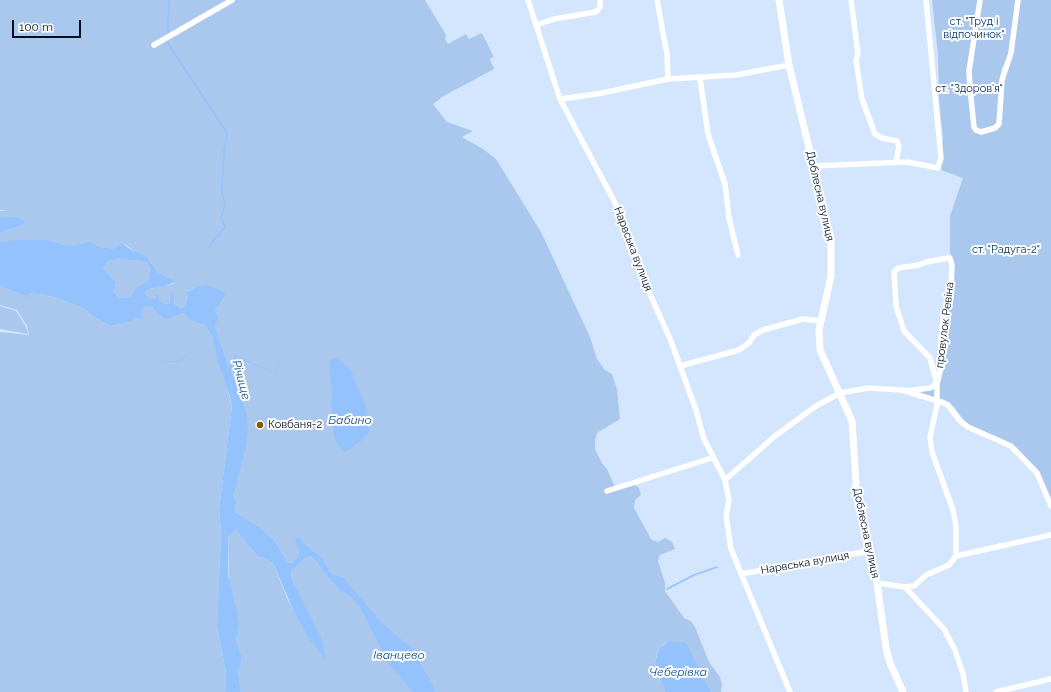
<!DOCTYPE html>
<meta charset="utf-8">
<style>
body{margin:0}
#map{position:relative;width:1051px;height:692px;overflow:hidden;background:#d3e6fd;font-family:Raleway,sans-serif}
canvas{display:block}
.scale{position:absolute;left:12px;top:20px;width:69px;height:18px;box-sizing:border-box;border:2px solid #010d21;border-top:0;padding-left:5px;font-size:12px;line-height:14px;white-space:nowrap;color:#010d21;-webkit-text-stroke:3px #fff;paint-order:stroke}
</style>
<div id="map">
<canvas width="1051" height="692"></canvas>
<div class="scale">100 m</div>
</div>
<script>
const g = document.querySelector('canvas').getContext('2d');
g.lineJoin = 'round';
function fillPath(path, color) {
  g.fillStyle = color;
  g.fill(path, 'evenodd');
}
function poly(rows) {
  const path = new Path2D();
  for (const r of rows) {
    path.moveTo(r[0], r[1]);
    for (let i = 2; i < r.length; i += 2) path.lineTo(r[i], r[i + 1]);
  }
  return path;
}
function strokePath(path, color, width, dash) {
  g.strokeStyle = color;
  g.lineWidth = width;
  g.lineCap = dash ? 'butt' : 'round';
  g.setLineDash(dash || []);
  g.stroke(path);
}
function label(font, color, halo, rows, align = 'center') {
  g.font = font + ' Raleway,sans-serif';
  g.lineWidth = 4;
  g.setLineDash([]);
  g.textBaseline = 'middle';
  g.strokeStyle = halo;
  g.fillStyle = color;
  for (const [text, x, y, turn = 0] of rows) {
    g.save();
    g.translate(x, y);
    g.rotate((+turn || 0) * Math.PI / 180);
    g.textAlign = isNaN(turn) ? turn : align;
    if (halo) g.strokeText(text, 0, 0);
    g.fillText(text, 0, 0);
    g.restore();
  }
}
const green = poly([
 [0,0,425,0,446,35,445,39,448,44,466,34,469,39,482,33,494,57,490,59,494,69,442,97,433,104,447,122,473,131,462,137,483,149,496,159,541,232,590,337,597,359,605,370,612,374,617,389,620,419,597,433,595,441,595,449,602,463,607,469,615,487,632,483,639,488,641,495,635,500,634,508,651,539,658,542,665,538,672,542,675,549,660,555,658,561,665,583,665,591,684,618,691,621,695,627,709,662,720,677,722,685,721,692,711,692,708,689,685,642,668,642,662,645,658,650,655,663,665,692,435,692,433,684,411,649,400,677,412,692,241,692,238,672,241,664,242,656,236,641,240,625,229,583,228,535,236,530,258,557,264,558,273,563,287,598,307,636,310,617,291,577,292,569,295,568,304,559,311,556,338,589,343,577,331,573,322,557,311,549,292,563,288,562,274,540,261,528,235,512,236,502,234,495,245,453,246,410,231,370,236,357,240,358,235,356,229,369,215,326,215,311,226,295,222,292,206,285,196,287,193,290,185,291,187,298,185,306,181,308,175,305,175,301,171,295,171,303,165,304,159,300,148,299,145,293,148,289,163,287,175,283,158,272,150,261,121,242,114,249,99,247,89,241,80,244,67,245,45,240,0,242,0,233,25,224,14,217,0,217,0,211,8,210,0,210],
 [932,0,1016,0,1008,57,1002,68,999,83,1003,82,1019,0,1051,0,1051,499,1039,471,1012,445,967,424,954,407,945,401,921,394,921,391,939,385,947,360,943,354,942,338,952,259,950,252,950,216,963,178,941,170,940,143,943,140,939,99,938,55],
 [120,259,141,261,147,263,150,268,148,281,138,287,130,298,121,298,114,293,116,282,103,268,108,261],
 [0,286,26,295,32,293,54,297,83,308,97,319,111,326,130,322,142,306,151,306,156,312,183,313,189,320,205,325,213,338,232,406,219,509,221,534,217,626,226,673,225,692,0,692,0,332,29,335,27,326,17,310,0,305],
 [0,306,16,311,26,327,28,334,0,329]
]);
const water = poly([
 [0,217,14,217,24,220,25,224,0,233],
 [19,240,46,240,67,245,80,244,89,241,99,247,114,249,121,242,128,248,146,256,158,272,175,282,163,287,148,289,145,293,149,299,155,299,157,293,159,300,165,304,170,303,171,295,173,293,175,305,181,308,185,306,187,298,185,291,193,290,196,287,206,284,222,291,226,295,215,311,219,318,215,326,229,368,235,355,276,374,281,354,277,375,237,357,231,370,246,410,248,432,245,453,234,495,236,502,235,512,261,528,274,540,288,562,292,563,299,557,299,553,295,538,299,538,304,544,322,557,331,573,343,577,380,621,411,648,433,684,435,692,412,692,387,661,361,609,350,596,338,589,311,556,304,559,295,568,292,569,291,577,322,640,325,659,307,636,294,612,273,563,264,558,258,557,236,530,228,536,228,575,240,625,236,641,242,656,241,664,238,672,241,692,225,692,226,673,217,626,221,534,219,509,232,406,229,393,214,370,214,360,194,350,178,362,153,361,35,299,0,286,0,242],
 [120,259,141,261,147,263,150,268,148,281,137,287,130,298,121,298,114,293,116,282,103,268,108,261],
 [32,293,54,297,83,308,97,319,111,326,130,322,136,318,142,319,143,306,151,306,156,312,166,319,183,313,189,320,205,325,213,338,216,356,228,391,214,370,214,360,194,350,178,361,153,361,27,295],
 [338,357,351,370,366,407,369,432,361,441,345,452,335,441,331,417,332,390,329,370,330,360],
 [668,642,685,642,687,644,707,686,711,692,665,692,655,663,659,648]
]);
const stream = poly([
 [168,34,169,0],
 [168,41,169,45,227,133,224,151,222,191,225,205,221,218,225,227,208,248],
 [667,589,694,575,717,567]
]);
const street = poly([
 [528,0,560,99,622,216,638,267,671,341,696,410,704,439,725,480,729,500,726,516,731,549,790,692],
 [657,0,667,54,668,79],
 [851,0,858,54,856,60,862,99,875,134,882,138,897,141,899,146,896,162],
 [980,0,969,71,970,88,974,127,976,130,981,132,995,128,999,124,1002,80,1011,53,1018,0],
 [536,25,554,19,596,12,600,7,600,0],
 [154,45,232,0],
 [700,78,708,134,725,184,729,218,738,255],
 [560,99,597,94,668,79,736,75,789,65],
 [814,166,907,162,938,168,941,158,926,0],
 [680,366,739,350,749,343,754,335,763,330,803,319,821,321],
 [725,480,775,436,816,406,840,393,868,388,902,390,944,403,948,405,959,420,968,427,1011,446,1037,473,1051,506],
 [607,491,712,458],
 [956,556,1051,535],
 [741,574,870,551],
 [877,583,905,587,944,629,955,650,963,674,966,692],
 [905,587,914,586,926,575,949,565,956,556,956,526,953,510,932,452,930,437,937,405,937,384,942,362,941,337,943,320,949,301,951,289,952,265,950,258,948,258,926,262,919,265,898,268,894,272,896,306,904,331,930,358,937,384,930,388,906,391],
 [996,692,1051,679]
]);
const secondary = poly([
 [779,0,789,65,831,239,831,276,819,330,820,350,852,421,857,498,877,583,886,648,890,663,903,692]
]);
const markers = [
 [260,425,4,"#885900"]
];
const parkNames = [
 ["ст. \"Труд і",974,22],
 ["відпочинок\"",974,35],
 ["ст. \"Здоров’я\"",969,89],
 ["ст. \"Радуга-2\"",1006,250]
];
const streetNames = [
 ["Доблесна вулиця",820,196,77],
 ["Нарвська вулиця",633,249,69],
 ["провулок Ревіна",945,325,-83],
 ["Доблесна вулиця",866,533,78],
 ["Нарвська вулиця",805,563,-10]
];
const poiNames = [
 ["Ковбаня-2",268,425]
];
const waterNames = [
 ["Річище",241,380,75],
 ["Бабино",350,420],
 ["Іванцево",399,655],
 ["Чеберівка",678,672]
];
fillPath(green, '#aac8ee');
fillPath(water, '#93c2fc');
strokePath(stream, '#93c2fc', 1.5);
strokePath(street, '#fff', 5.5);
strokePath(secondary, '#fff', 7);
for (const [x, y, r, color] of markers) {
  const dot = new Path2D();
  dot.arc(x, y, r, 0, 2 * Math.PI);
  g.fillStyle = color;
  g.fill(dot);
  strokePath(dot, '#fff', 1.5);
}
label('11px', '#003063', '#fff', parkNames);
label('11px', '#010d21', '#fff', streetNames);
label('11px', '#010d21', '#fff', poiNames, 'left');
label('italic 12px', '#0c4d90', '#fff', waterNames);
</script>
